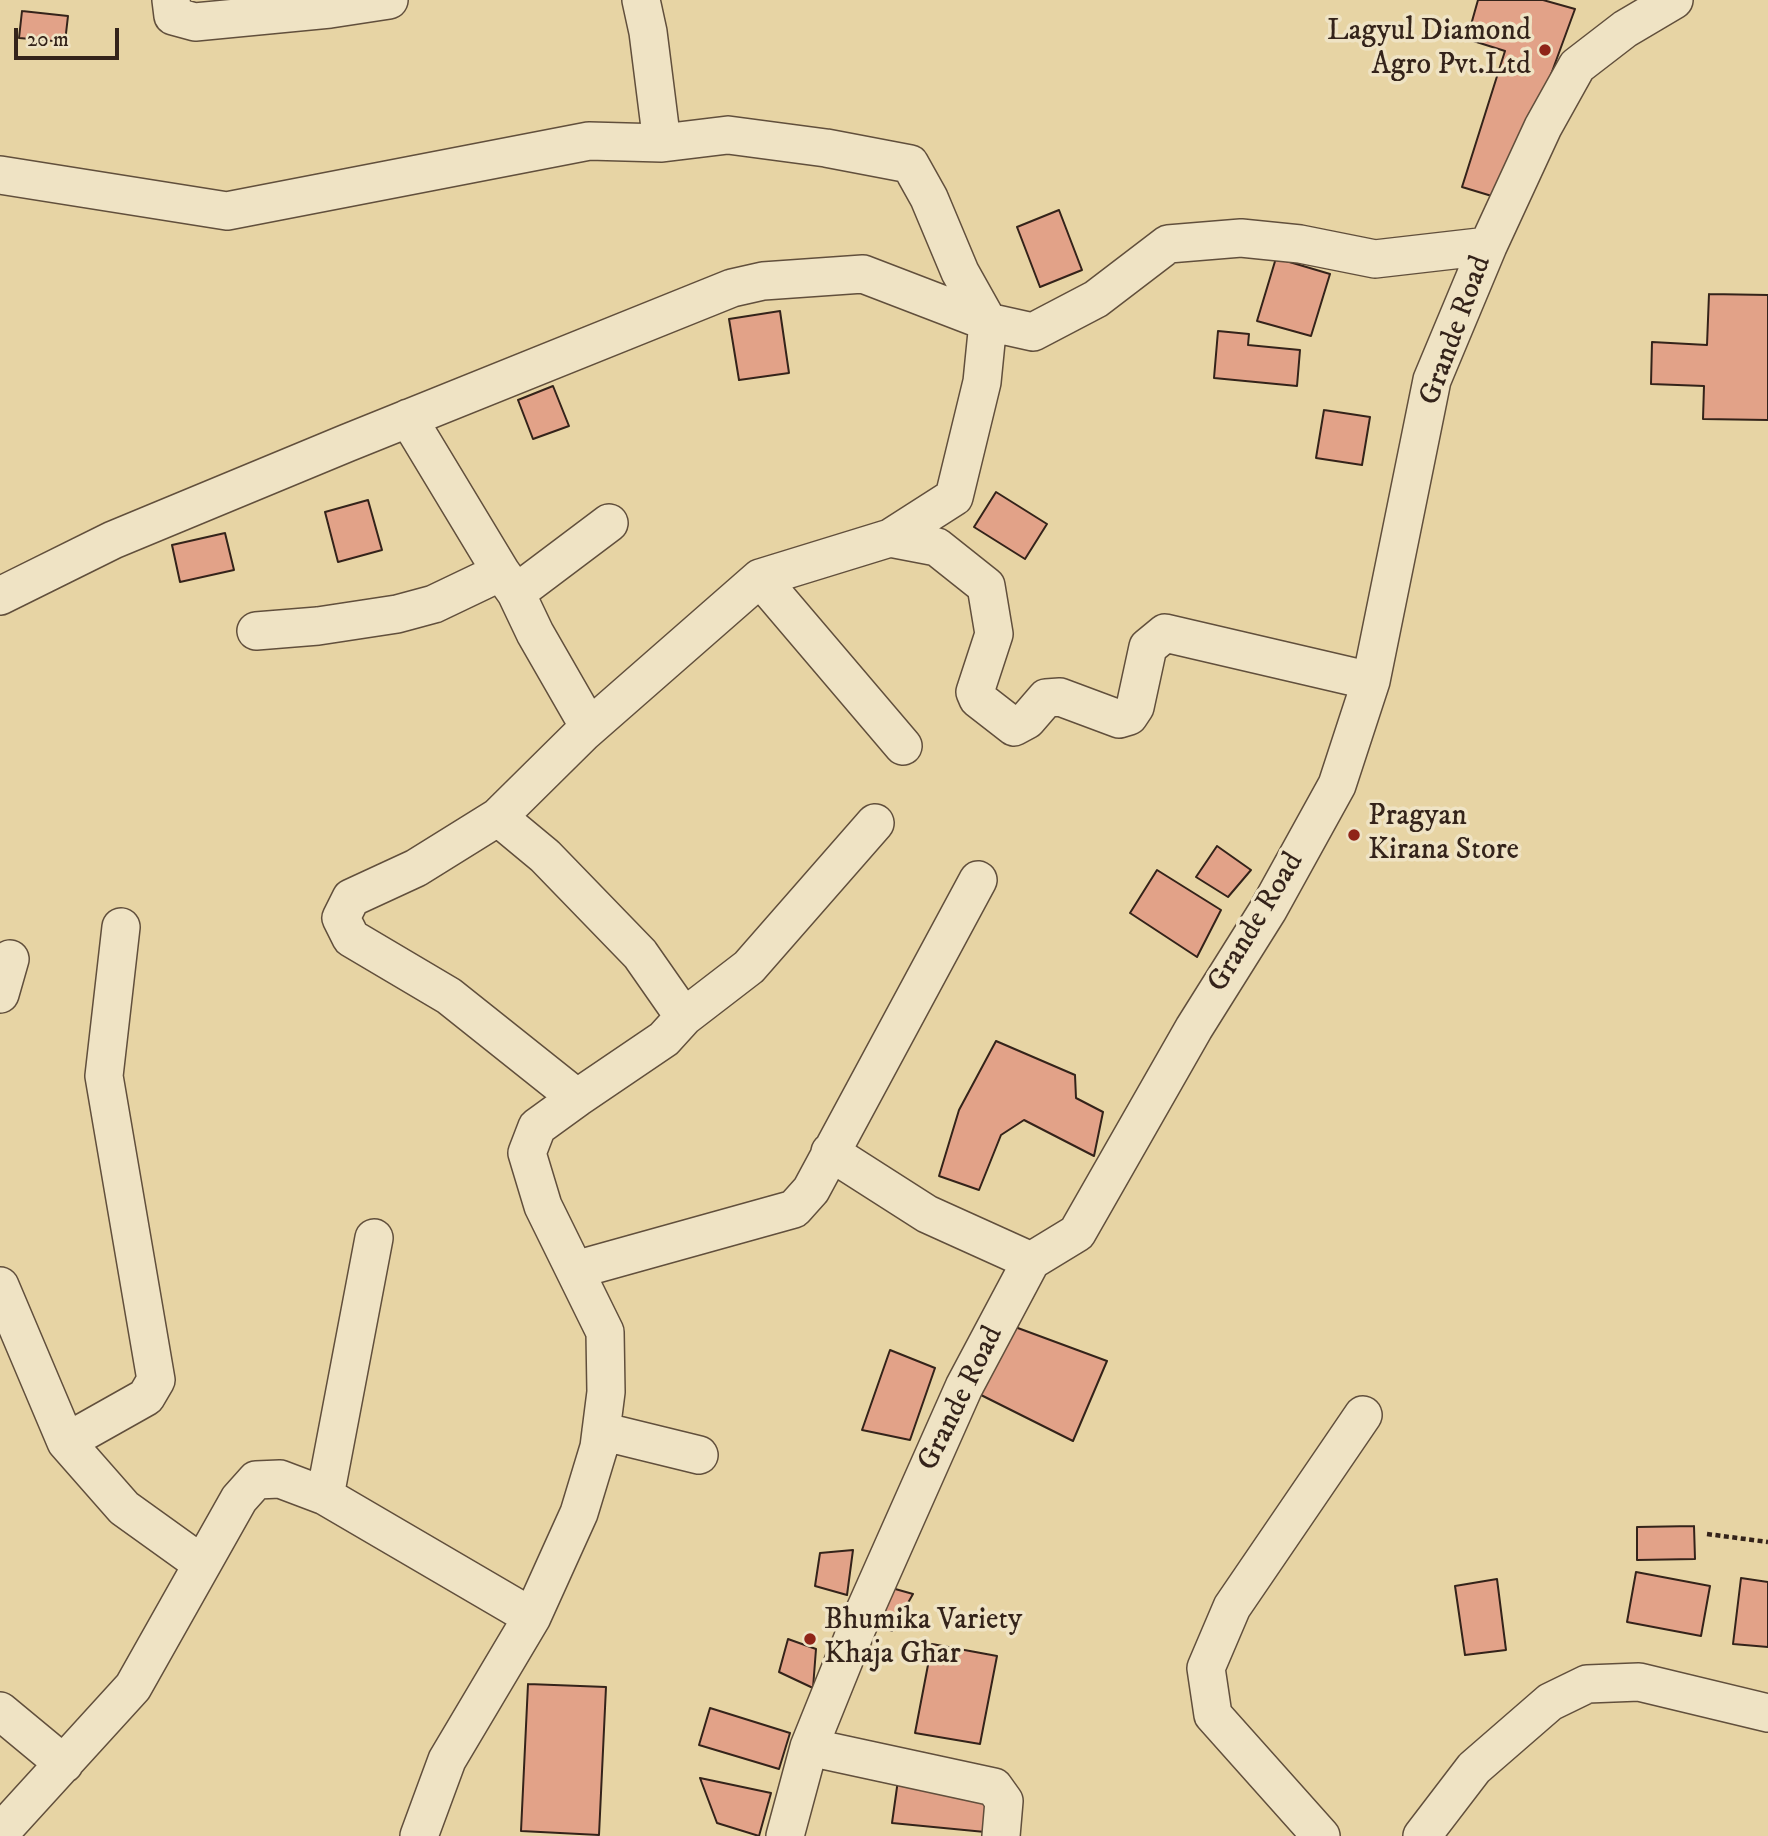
<!DOCTYPE html>
<style>
body{margin:0}
#map{position:relative;width:1768px;height:1836px;overflow:hidden;background:#e7d4a4;font-family:"IM FELL DW Pica",serif}
canvas{display:block}
.scale{position:absolute;left:14px;top:28px;width:105px;height:32px;box-sizing:border-box;border:4px solid #34231a;border-top:0;padding-left:9px;font-size:21px;line-height:24px;white-space:nowrap;color:#34231a;-webkit-text-stroke:5px #efe3c4;paint-order:stroke}
</style>
<div id="map">
<canvas width="1768" height="1836"></canvas>
<div class="scale">20 m</div>
</div>
<script>
const g = document.querySelector('canvas').getContext('2d');
g.lineJoin = 'round';
function fillPath(path, color) {
  g.fillStyle = color;
  g.fill(path, 'evenodd');
}
function poly(rows) {
  const path = new Path2D();
  for (const r of rows) {
    path.moveTo(r[0], r[1]);
    for (let i = 2; i < r.length; i += 2) path.lineTo(r[i], r[i + 1]);
  }
  return path;
}
function strokePath(path, color, width, dash) {
  g.strokeStyle = color;
  g.lineWidth = width;
  g.lineCap = dash ? 'butt' : 'round';
  g.setLineDash(dash || []);
  g.stroke(path);
}
function label(font, color, halo, rows, align = 'center') {
  g.font = font + ' "IM FELL DW Pica",serif';
  g.lineWidth = 7;
  g.setLineDash([]);
  g.textBaseline = 'middle';
  g.strokeStyle = halo;
  g.fillStyle = color;
  for (const [text, x, y, turn = 0] of rows) {
    g.save();
    g.translate(x, y);
    g.rotate((+turn || 0) * Math.PI / 180);
    g.textAlign = isNaN(turn) ? turn : align;
    if (halo) g.strokeText(text, 0, 0);
    g.fillText(text, 0, 0);
    g.restore();
  }
}
const building = poly([
 [1478,0,1543,0,1575,9,1505,200,1462,187,1505,51,1467,39,1478,0],
 [22,11,68,16,65,42,19,38,22,11],
 [1059,210,1082,270,1040,287,1017,227,1059,210],
 [1276,258,1330,274,1311,336,1257,321,1276,258],
 [1709,294,1768,295,1768,420,1703,419,1704,386,1651,384,1652,342,1707,345,1709,294],
 [780,311,789,373,739,380,729,319,780,311],
 [1218,331,1249,334,1248,345,1300,350,1297,386,1214,378,1218,331],
 [553,386,569,426,533,439,518,400,553,386],
 [1324,410,1370,417,1362,465,1316,458,1324,410],
 [996,492,1047,524,1025,559,974,527,996,492],
 [368,500,382,550,338,562,325,512,368,500],
 [225,533,234,570,180,582,172,545,225,533],
 [1217,846,1251,870,1228,897,1196,877,1217,846],
 [1157,870,1221,910,1197,957,1130,913,1157,870],
 [996,1041,1075,1075,1076,1098,1103,1112,1094,1156,1024,1120,1001,1135,979,1190,939,1176,959,1110,996,1041],
 [1007,1324,1107,1361,1073,1441,969,1389,1007,1324],
 [890,1350,935,1368,910,1440,862,1430,890,1350],
 [1694,1526,1695,1559,1637,1560,1637,1527,1694,1526],
 [853,1550,847,1595,815,1586,820,1553,853,1550],
 [1636,1572,1710,1586,1701,1636,1627,1622,1636,1572],
 [1741,1578,1768,1582,1768,1647,1733,1644,1741,1578],
 [1497,1579,1506,1650,1465,1655,1455,1586,1497,1579],
 [881,1585,913,1594,892,1631,872,1622,881,1585],
 [788,1639,816,1649,813,1688,779,1672,788,1639],
 [932,1644,997,1656,980,1744,915,1733,932,1644],
 [528,1684,606,1687,599,1835,521,1831,528,1684],
 [710,1708,790,1733,779,1769,699,1745,710,1708],
 [700,1778,771,1793,759,1836,717,1823,700,1778],
 [898,1780,993,1793,985,1832,892,1823,898,1780]
]);
const path = poly([
 [1707,1534,1768,1542]
]);
const minor = poly([
 [171,0,173,16,195,22,330,9,389,0],
 [641,0,648,32,662,143],
 [0,175,227,211,589,141,662,143,728,135,826,148,910,164,929,198,960,272,988,322,982,382,954,497,890,538],
 [408,418,501,572,516,593,535,633,589,727],
 [760,578,903,746],
 [516,593,609,523],
 [0,596,113,540,347,443,732,288,763,281,863,274,988,322,1033,332,1096,299,1168,244,1241,238,1300,244,1375,259,1488,246],
 [256,631,318,626,397,614,434,604,501,572],
 [498,817,545,856,640,954,684,1017],
 [0,994,10,959],
 [577,1098,664,1039,684,1017,749,967,875,823],
 [830,1152,927,1214,1031,1261],
 [575,1270,794,1209,811,1190,978,880],
 [0,1286,66,1442,124,1508,202,1564],
 [601,1431,699,1455],
 [66,1442,146,1397,156,1380,104,1076,121,927],
 [325,1496,374,1238],
 [0,1711,64,1764],
 [809,1747,994,1787,1004,1801,1001,1836],
 [0,1833,133,1687,239,1499,256,1480,280,1479,325,1496,532,1617],
 [419,1836,447,1760,532,1617,579,1513,599,1447,606,1392,605,1332,543,1206,527,1153,537,1127,577,1098,449,996,351,938,341,918,351,898,416,868,498,817,583,733,760,578,890,538,937,547,986,586,994,634,975,692,978,699,1014,727,1027,720,1046,698,1060,697,1119,719,1129,716,1135,707,1148,647,1165,633,1371,681],
 [785,1836,809,1747,857,1628,964,1387,1031,1261,1077,1233,1194,1028,1268,910,1337,785,1371,681,1432,380,1488,246,1543,127,1577,66,1625,29,1674,0],
 [1321,1836,1213,1715,1206,1668,1232,1607,1363,1415],
 [1422,1836,1474,1768,1550,1702,1587,1684,1639,1682,1768,1713]
]);
const markers = [
 [1545,50,7,"#8f2418"],
 [1354,835,7,"#8f2418"],
 [810,1639,7,"#8f2418"]
];
const poiNames = [
 ["Lagyul Diamond",1531,33,"right"],
 ["Agro Pvt.Ltd",1531,67,"right"],
 ["Pragyan",1368,818],
 ["Kirana Store",1368,852],
 ["Bhumika Variety",824,1622],
 ["Khaja Ghar",824,1656]
];
const streetNames = [
 ["Grande Road",1457,331,-70],
 ["Grande Road",1257,923,-59],
 ["Grande Road",962,1399,-64]
];
fillPath(building, '#e2a288');
strokePath(building, '#34231a', 2);
strokePath(minor, '#614f3c', 40);
strokePath(path, '#34231a', 4.5, [5, 3.5]);
strokePath(minor, '#efe3c4', 37);
for (const [x, y, r, color] of markers) {
  const dot = new Path2D();
  dot.arc(x, y, r, 0, 2 * Math.PI);
  g.fillStyle = color;
  g.fill(dot);
  strokePath(dot, '#efe3c4', 2.5);
}
label('30px', '#34231a', '#efe3c4', poiNames, 'left');
label('30px', '#34231a', '#efe3c4', streetNames);
</script>
